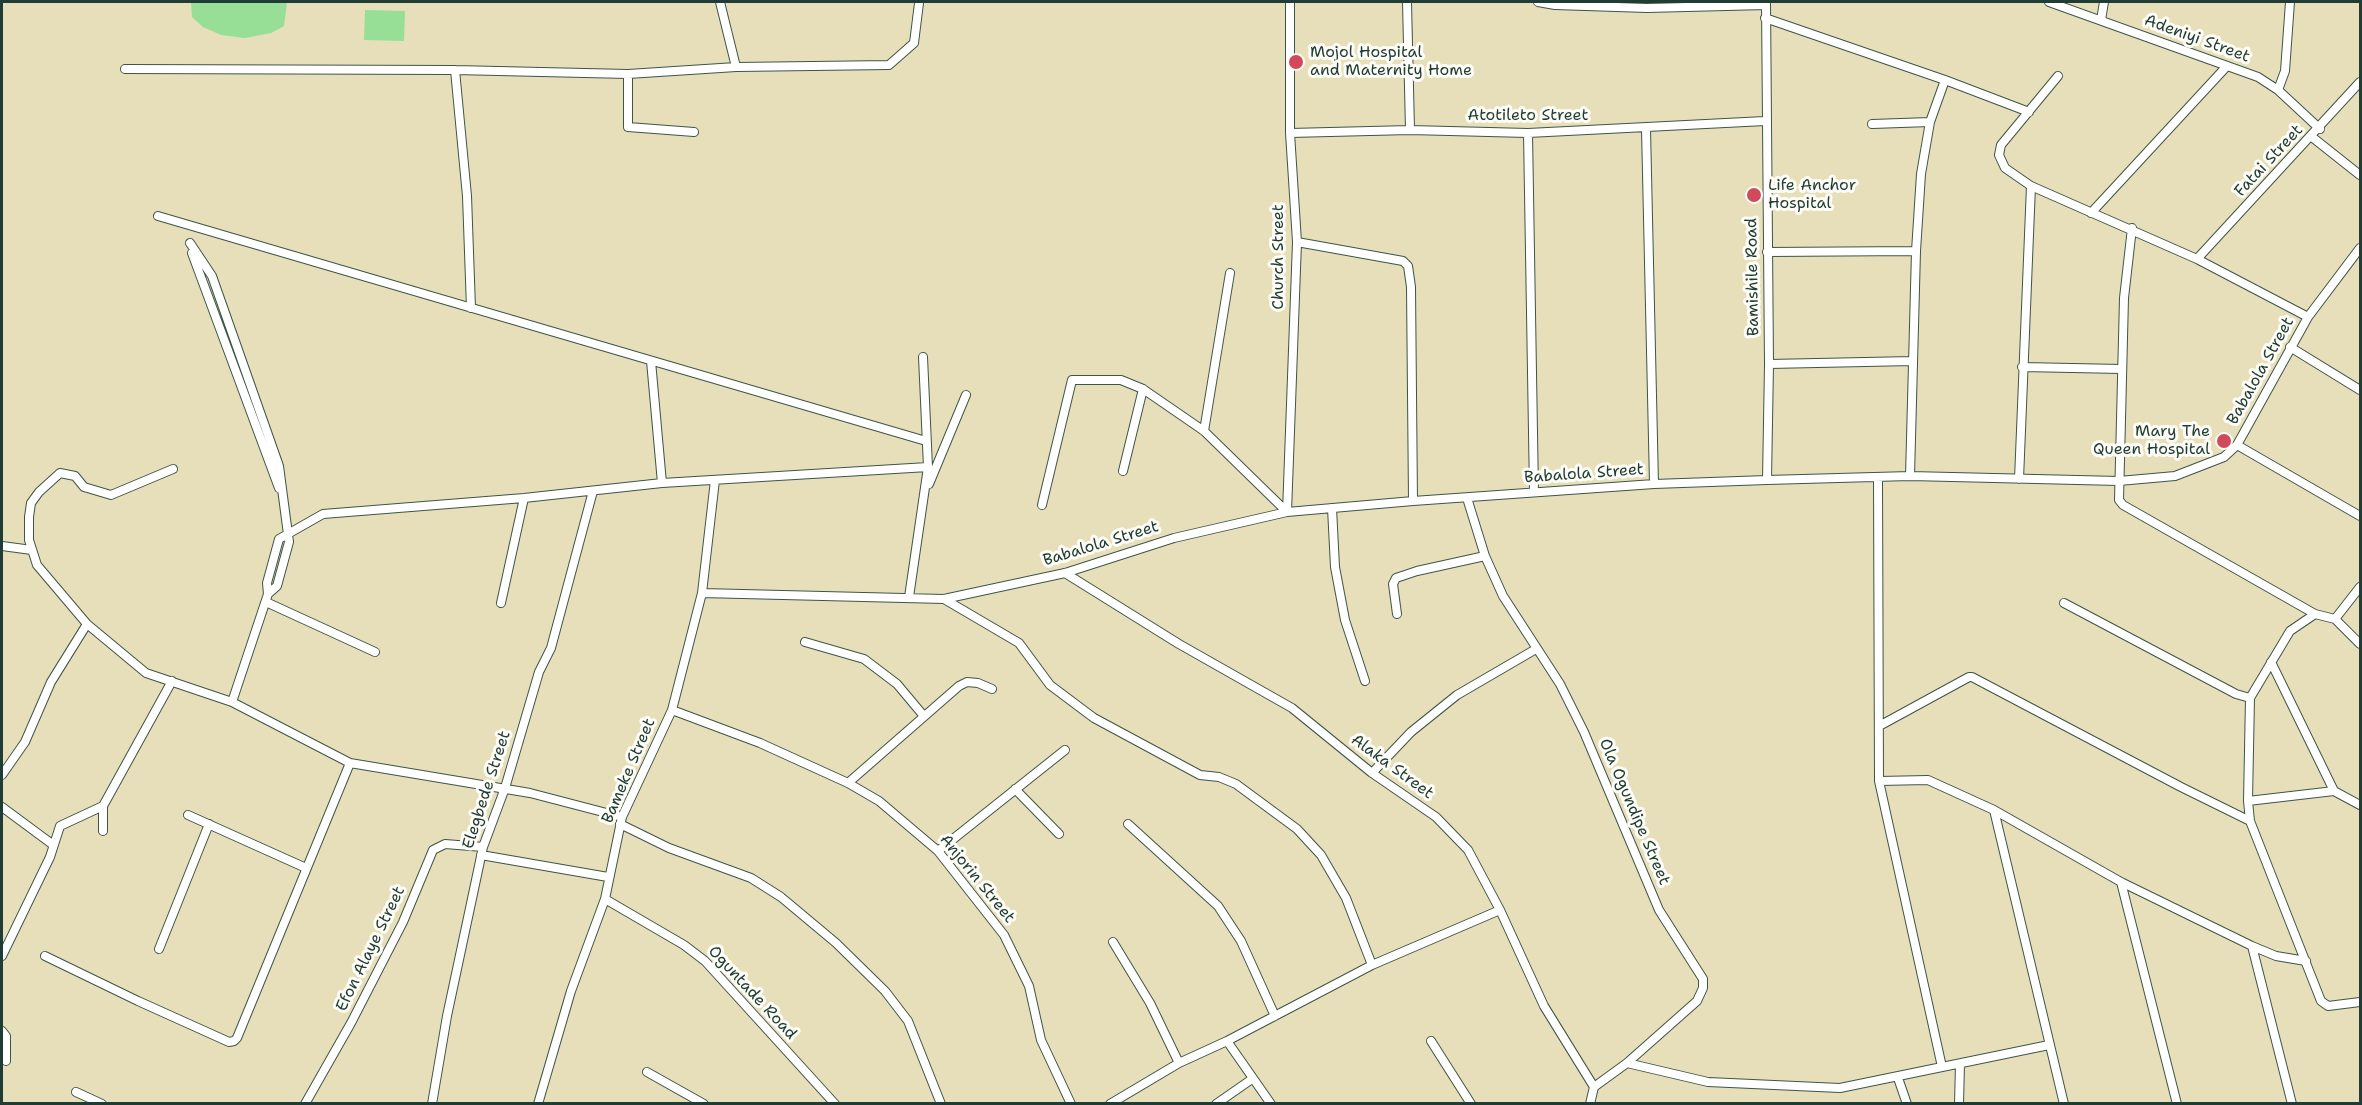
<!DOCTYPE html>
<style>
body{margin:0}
#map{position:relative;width:2362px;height:1105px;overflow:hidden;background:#e7dfba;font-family:"Shantell Sans",sans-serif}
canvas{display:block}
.frame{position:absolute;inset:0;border:3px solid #1f3d34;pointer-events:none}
</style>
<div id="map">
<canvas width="2362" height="1105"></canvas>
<div class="frame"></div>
</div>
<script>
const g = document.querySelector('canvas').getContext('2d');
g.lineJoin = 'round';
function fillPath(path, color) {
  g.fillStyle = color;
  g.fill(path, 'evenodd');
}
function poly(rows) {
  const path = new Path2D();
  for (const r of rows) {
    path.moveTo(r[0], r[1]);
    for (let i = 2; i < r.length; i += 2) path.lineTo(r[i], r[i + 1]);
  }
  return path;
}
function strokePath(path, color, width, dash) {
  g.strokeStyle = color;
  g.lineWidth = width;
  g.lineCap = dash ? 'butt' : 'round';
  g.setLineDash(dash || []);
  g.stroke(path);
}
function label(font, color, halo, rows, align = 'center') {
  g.font = font + ' "Shantell Sans",sans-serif';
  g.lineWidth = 6;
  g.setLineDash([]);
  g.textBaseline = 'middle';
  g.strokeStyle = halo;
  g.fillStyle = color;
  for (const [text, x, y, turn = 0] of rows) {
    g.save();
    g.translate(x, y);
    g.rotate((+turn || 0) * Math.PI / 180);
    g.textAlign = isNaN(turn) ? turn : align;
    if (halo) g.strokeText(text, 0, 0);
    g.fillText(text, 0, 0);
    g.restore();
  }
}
const green = poly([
 [191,2,287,2,284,26,271,33,245,38,221,35,203,27,192,17],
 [365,10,405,11,404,41,364,40]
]);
const minor = poly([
 [720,2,736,67],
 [1407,2,1410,130],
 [1538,2,1555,5,1647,8,1766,5],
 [1766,2,1769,364,1767,480],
 [2049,2,2258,77,2278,90,2320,129],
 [1765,18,1945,80,2029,112],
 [2101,20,2104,2],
 [125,69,455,70,628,74,736,67,889,65,914,43,919,3],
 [455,70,467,196,471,308],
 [628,74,628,127,694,132],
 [2058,76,2001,145,1999,155,2005,168,2031,186,2197,259,2308,317],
 [2278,90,2285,71,2290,2],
 [1872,124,1930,122],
 [1646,129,1654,484],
 [1290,133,1410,130,1528,133,1765,121],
 [1528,133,1534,492],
 [2312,137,2360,175],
 [2091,213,2227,66],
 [158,216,926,441],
 [2132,228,2124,298,2119,500,2123,505,2315,614],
 [1297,242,1403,261,1408,266,1411,287,1413,501],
 [190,243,212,276,279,466,289,542,277,586,268,594],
 [1767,252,1916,251],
 [192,253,279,488],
 [2197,259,2360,82],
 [2290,347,2360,390],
 [651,361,662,483],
 [1769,364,1913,361],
 [2022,367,2122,369],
 [1204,431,1230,273],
 [2237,445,2360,516],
 [173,469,111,495,84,487,75,476,60,473,39,492,31,503,29,517,29,540,37,565,87,624,146,673,232,702,350,763,530,793,622,817],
 [1123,471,1143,389],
 [1910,476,1916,251,1921,174,1930,122,1945,80],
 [1878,477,1879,781,1942,1067],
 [2019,479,2031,186],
 [929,484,966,395],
 [1467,498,1485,556,1503,596,1560,684,1584,732,1659,910,1703,979,1703,988,1697,1001,1627,1063,1594,1087,1590,1104],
 [1042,505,1072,380,1121,380,1143,389,1204,431,1287,512],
 [1332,508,1335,567,1345,620,1365,681],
 [1287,512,1297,242,1290,133,1290,2],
 [2,546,32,550],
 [1065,573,1179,644,1292,708,1372,773,1436,817,1468,850,1500,910,1544,1006,1594,1087],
 [2360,587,2335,619,2315,614,2290,631,2250,698,2248,801,2250,821,2321,1001,2328,1006,2360,1002],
 [702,593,944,599,1065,573,1174,538,1287,512,1413,501,1654,484,1767,480,1910,476,2119,481,2175,476,2224,457,2237,445,2308,317,2360,248],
 [909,597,928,467,923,357],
 [944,599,1019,643,1050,685,1094,718,1200,775,1219,777,1236,784,1297,829,1321,855,1346,898,1372,965],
 [266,602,375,652],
 [501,603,524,498],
 [2064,603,2236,694,2250,698],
 [1397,614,1393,584,1396,578,1417,571,1485,556],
 [2335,619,2360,644],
 [805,642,864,659,897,684,923,715],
 [2271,662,2334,791],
 [232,702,268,594,267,583,279,539,323,514,524,498,662,483,928,467],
 [672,710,760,743,848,783,879,801,938,851,1004,935,1029,986,1041,1040,1071,1104],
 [1881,725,1969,677,1972,677,2181,787,2250,821],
 [1372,773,1411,732,1457,695,1536,649],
 [2,775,25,742,51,682,87,624],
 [1879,781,1928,780,1994,810,2121,882,2252,946,2276,956,2306,961],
 [848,783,959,686,967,682,978,683,992,689],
 [1015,789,1059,834],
 [2248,801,2334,791,2360,805],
 [2,807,52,844],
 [1994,810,2064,1104],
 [188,815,306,868],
 [620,824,669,848,751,878,781,897,836,943,885,991,908,1021,941,1104],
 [1128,824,1218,906,1241,941,1275,1016],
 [103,831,103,806,172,681],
 [938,851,1065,750],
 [481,855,608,877],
 [2121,882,2177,1104],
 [605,899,684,945,705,961,835,1104],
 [1113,942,1150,1003,1179,1063],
 [2252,946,2292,1104],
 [159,949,209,824],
 [2,956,50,857,60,826,103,806],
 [45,956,138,1001,229,1042,234,1041,237,1038,350,763],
 [2,1031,6,1036,6,1061],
 [1227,1041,1271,1104],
 [1431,1041,1471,1104],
 [1627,1063,1708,1082,1840,1088,2049,1045],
 [647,1072,704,1104],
 [1898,1078,1907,1104],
 [76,1092,102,1104],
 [305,1104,351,1023,403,922,433,850,445,844,483,847],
 [432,1104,447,1016,483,847,505,788,539,672,551,648,593,491],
 [538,1104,571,991,605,899,622,817,672,710,702,593,715,480],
 [1110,1104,1179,1063,1227,1041,1372,965,1500,910],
 [1216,1104,1252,1079],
 [1959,1104,1960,1064]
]);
const markers = [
 [1296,62,8,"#d1495b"],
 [1754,195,8,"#d1495b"],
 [2224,441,8,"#d1495b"]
];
const streetNames = [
 ["Adeniyi Street",2197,39,20],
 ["Atotileto Street",1528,116],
 ["Fatai Street",2269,161,-47],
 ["Church Street",1279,257,-90],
 ["Bamishile Road",1753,277,-91],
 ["Babalola Street",2261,371,-61],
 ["Babalola Street",1584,474,-4],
 ["Babalola Street",1101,544,-17],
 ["Alaka Street",1392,767,36],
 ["Bameke Street",629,771,-67],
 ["Elegbede Street",487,790,-72],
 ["Ola Ogundipe Street",1634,812,67],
 ["Anjorin Street",977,879,51],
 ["Efon Alaye Street",371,949,-64],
 ["Oguntade Road",752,993,47]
];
const poiNames = [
 ["Mojol Hospital",1310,53],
 ["and Maternity Home",1310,71],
 ["Life Anchor",1768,186],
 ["Hospital",1768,204],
 ["Mary The",2210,432,"right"],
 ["Queen Hospital",2210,450,"right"]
];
fillPath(green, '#97de97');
strokePath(minor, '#3d5548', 10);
strokePath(minor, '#fff', 8);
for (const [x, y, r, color] of markers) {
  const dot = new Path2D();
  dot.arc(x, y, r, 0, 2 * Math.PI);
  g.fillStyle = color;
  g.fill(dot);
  strokePath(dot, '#fdfcf7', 2);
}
label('16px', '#1f3d34', '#fdfcf7', streetNames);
label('16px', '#1f3d34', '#fdfcf7', poiNames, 'left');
</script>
